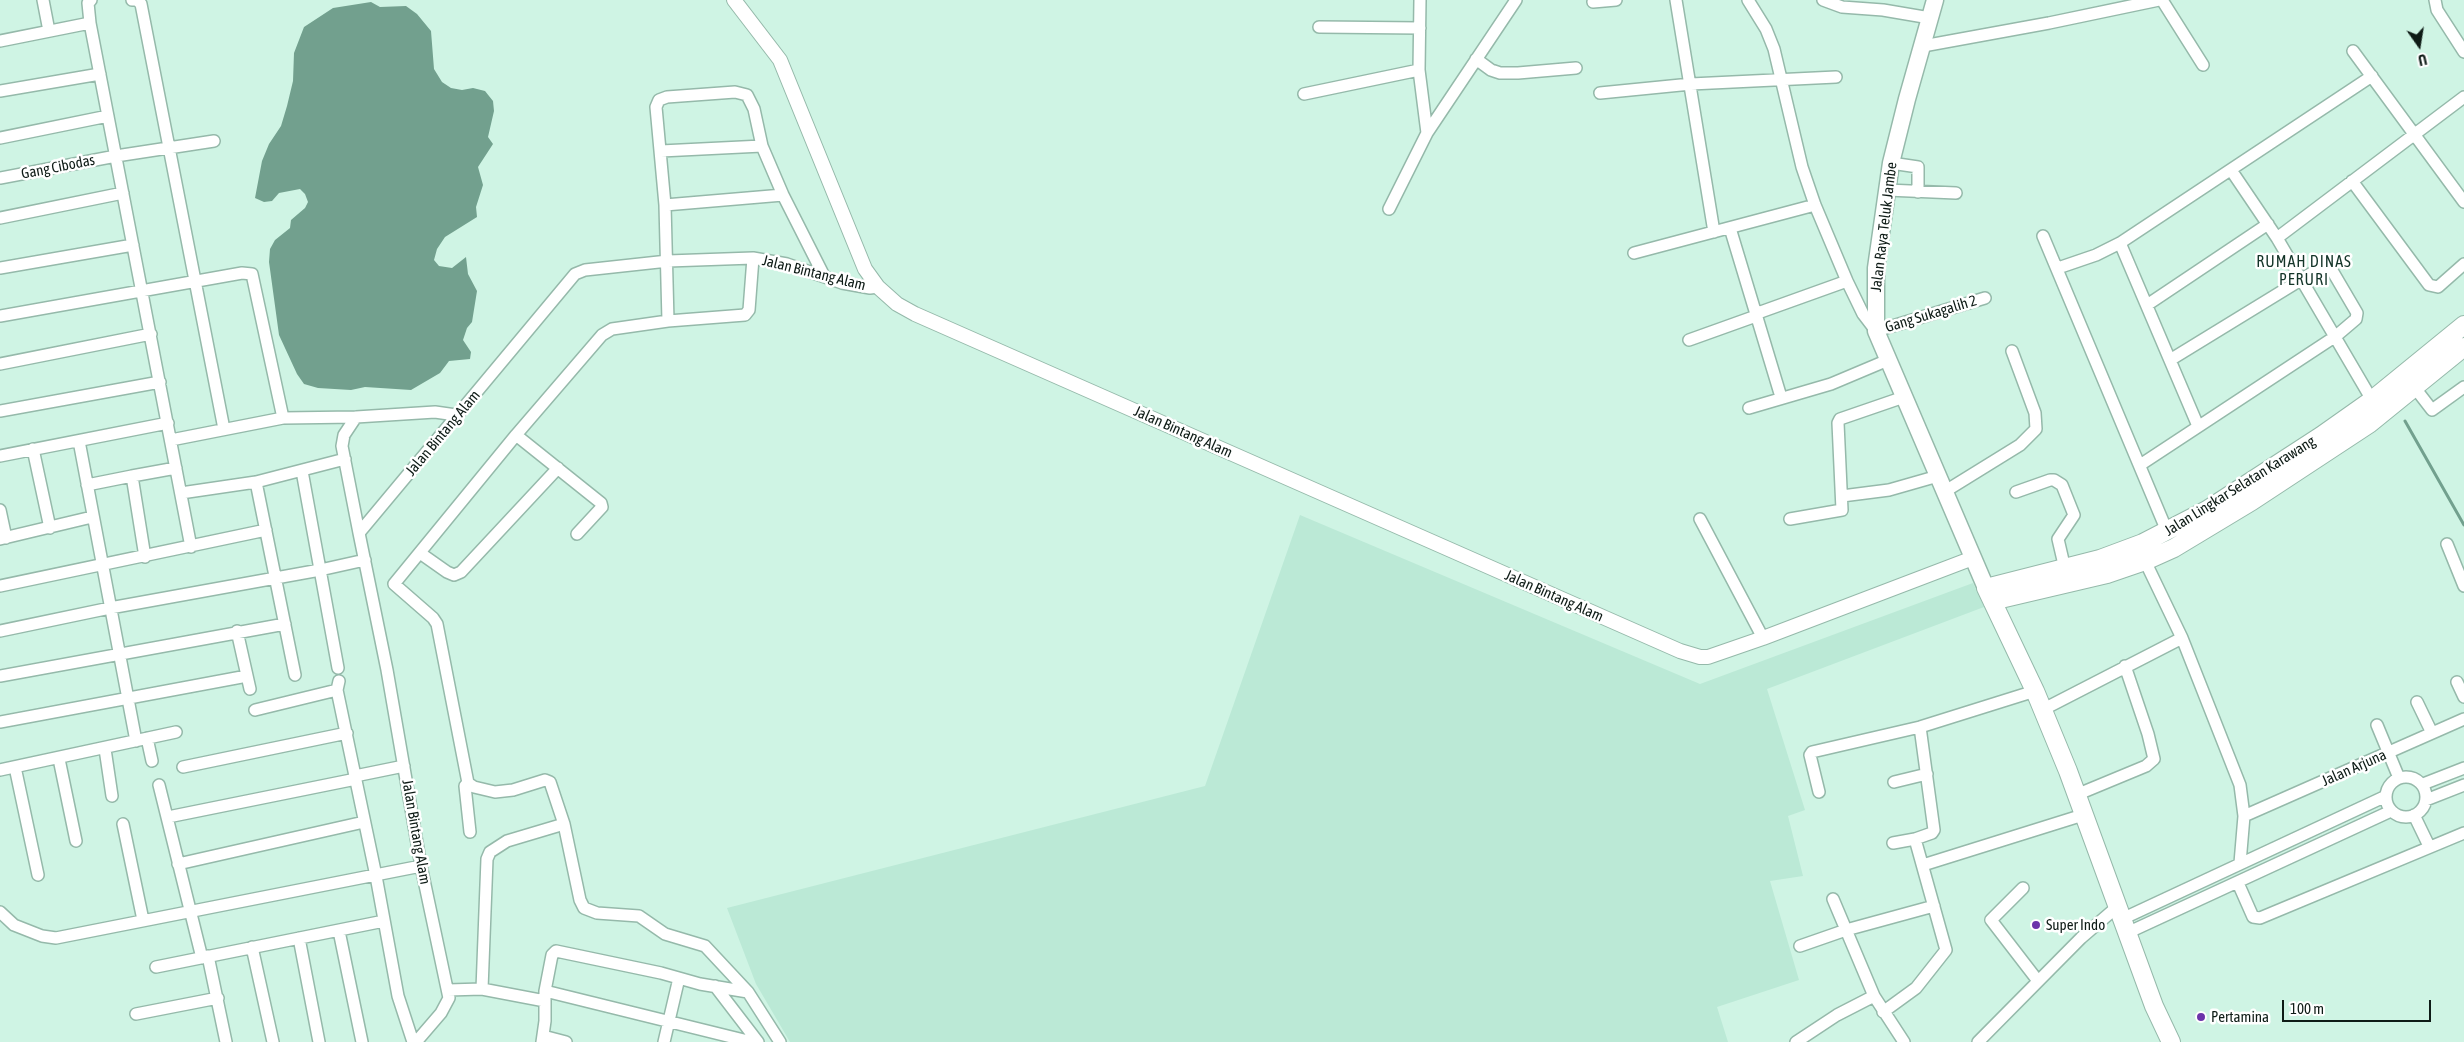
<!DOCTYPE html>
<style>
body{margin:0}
#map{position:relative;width:2464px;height:1042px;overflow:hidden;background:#cff4e4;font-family:"Asap Condensed",sans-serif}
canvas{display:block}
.north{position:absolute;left:2394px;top:20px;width:50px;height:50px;-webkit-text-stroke:4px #fff;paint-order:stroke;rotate:167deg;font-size:14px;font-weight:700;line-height:20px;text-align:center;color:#0e1b16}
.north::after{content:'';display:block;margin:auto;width:18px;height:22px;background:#0e1b16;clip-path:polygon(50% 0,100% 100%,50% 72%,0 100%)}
.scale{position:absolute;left:2282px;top:1000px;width:149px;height:22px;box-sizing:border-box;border:2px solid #0e1b16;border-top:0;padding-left:6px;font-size:15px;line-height:18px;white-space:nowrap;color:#0e1b16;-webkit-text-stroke:4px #fff;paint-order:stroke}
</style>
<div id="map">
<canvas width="2464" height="1042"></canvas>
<div class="north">U</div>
<div class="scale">100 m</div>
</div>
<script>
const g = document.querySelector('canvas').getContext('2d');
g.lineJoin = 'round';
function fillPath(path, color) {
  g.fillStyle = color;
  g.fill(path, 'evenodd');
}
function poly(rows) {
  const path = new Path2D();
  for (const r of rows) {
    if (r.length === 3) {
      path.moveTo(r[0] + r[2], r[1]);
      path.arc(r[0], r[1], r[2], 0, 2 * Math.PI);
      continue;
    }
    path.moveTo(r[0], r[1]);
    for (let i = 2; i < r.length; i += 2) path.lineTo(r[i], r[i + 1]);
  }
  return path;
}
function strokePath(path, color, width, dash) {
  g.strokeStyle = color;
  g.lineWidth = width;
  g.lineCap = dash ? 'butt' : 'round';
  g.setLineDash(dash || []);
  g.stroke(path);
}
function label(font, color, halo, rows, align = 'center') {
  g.font = font + ' "Asap Condensed",sans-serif';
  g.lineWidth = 5;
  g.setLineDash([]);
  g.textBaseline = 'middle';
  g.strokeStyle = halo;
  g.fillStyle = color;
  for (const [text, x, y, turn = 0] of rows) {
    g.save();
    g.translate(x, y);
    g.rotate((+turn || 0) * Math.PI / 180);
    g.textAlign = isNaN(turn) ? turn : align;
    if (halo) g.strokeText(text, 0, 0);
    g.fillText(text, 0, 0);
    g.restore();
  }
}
const built = poly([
 [1300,515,1700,684,1973,583,1984,607,1767,689,1805,810,1788,816,1803,876,1770,881,1799,980,1717,1007,1728,1042,790,1042,756,984,727,908,1205,786]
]);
const water = poly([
 [371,2,380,7,406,6,417,14,431,31,434,69,442,82,451,88,462,90,473,88,485,91,493,101,494,111,488,137,493,144,478,167,483,185,476,207,477,217,445,237,437,249,434,260,439,266,452,268,466,257,468,274,477,291,472,322,467,328,463,340,471,352,470,359,449,361,440,373,411,390,365,387,351,390,318,388,304,384,297,374,279,335,269,262,270,249,275,240,290,228,291,220,305,208,308,202,305,194,300,189,279,193,272,201,264,202,255,198,262,161,269,144,281,126,287,106,293,81,294,53,304,27,333,8]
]);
const stream = poly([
 [2405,421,2464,525]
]);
const minor = poly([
 [43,0,49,31],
 [91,0,88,3,90,23,191,547],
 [132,0,137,0,141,4,224,429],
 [1420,0,1419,70,1427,133],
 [1676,0,1714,232],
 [1748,0,1766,29,1774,49,1802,167,1815,205,1847,281,1863,314,1876,331,1985,298],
 [1823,0,1842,7,1883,10,1930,18],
 [2162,0,2203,65],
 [2435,0,2437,10,2464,52],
 [1593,2,1616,0],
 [1319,27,1420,28],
 [0,41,90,23],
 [1923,46,2049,23,2159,0],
 [2353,51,2464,202],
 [1476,59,1491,70,1500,73,1518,73,1576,68],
 [0,91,100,74],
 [1600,93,1691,84,1836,77],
 [1304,94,1419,70],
 [0,138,108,116],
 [661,151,762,146],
 [1891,163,1918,167,1918,192],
 [2231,170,2277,238,2372,400],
 [0,178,116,156,214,141],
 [2352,181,2429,285,2438,287,2464,264],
 [1887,190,1956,193],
 [783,195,665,205,656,107,659,100,667,97,735,92,747,95,754,109,762,146,783,195,824,276],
 [665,205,668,321],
 [1389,209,1427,133,1516,0],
 [0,218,123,193],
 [1730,228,1781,397],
 [2043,236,2164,524],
 [2277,238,2464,97],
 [2120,243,2198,426],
 [1634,253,1815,205],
 [753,258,749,310,745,315,668,321,612,329,602,335,516,435,394,584,433,618,437,624,468,783,474,787,495,792,513,790,545,780,550,782,564,824,580,900,584,908,597,913,639,916,665,934,705,946,748,992,780,1042],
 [0,268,133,245],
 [2058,268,2096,255,2120,243,2372,76],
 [2147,305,2268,224],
 [1755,314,1847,281],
 [0,316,242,273,252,274,283,418],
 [1689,340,1756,316],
 [0,364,151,334],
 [2415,388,2432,410,2464,387],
 [1749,408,1831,384,1888,360],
 [0,411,160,382],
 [356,417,344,435,342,446,359,533],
 [516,435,601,503,602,507,577,534],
 [171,440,283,418,356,417,435,412,456,415],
 [79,441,136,741],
 [33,449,50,528],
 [0,456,168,423],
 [2140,465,2336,336,2356,319,2357,313,2330,267,2325,265,2170,360],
 [302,471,338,668],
 [256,482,295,675],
 [87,485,132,476],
 [1944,492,2020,445,2036,429,2035,413,2012,351],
 [2016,492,2050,480,2054,480,2062,485,2074,515,2058,539,2065,569],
 [181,493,256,482,345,459],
 [1842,496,1889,490,1938,476],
 [0,510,6,538],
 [1700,519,1763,638],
 [1790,519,1842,510,1838,423,1840,419,1904,397],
 [0,539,92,517],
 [2447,544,2464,586],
 [420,553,447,572,454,575,461,572,558,468],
 [145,557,132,476,176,468],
 [2145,561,2182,638],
 [0,586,266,530],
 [0,631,110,608,320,570,365,560],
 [237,631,250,689],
 [0,676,285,624],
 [339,681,337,690,376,876,398,996,413,1042],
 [2457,682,2464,697],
 [2417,702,2432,733],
 [255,710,337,690],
 [2042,710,2182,638,2240,785,2244,816,2240,863],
 [0,722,247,676],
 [2377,725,2399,778],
 [147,738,152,761],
 [105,749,112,796],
 [59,759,76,841],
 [15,767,38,875],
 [183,767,347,733],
 [0,770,176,732],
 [355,776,404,766],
 [2406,797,20],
 [1894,782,1927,774],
 [468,783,465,786,470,832],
 [2423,784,2464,768],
 [159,785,202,958],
 [1819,792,1810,755,1812,752,1920,727,2035,691],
 [2076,795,2146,766,2154,759,2148,734,2125,666],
 [2426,800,2464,785],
 [2414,815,2429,846],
 [2244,816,2464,719],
 [168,817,356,779],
 [123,824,143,920],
 [1893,843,1915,839,1932,833,1934,830,1920,727],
 [178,864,364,822],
 [1923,865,2083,815],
 [2238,883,2253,917,2260,918,2464,833],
 [2023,888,1991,920,2038,981],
 [1833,899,1874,996,1904,1042],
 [0,912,14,925,42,936,56,938,421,866],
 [2122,919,2386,796],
 [339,931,362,1042],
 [2127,933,2391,811],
 [299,938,319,1042],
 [1800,946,1846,930,1934,906],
 [252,947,273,1042],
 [208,956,226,1042],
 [156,967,384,921],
 [715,986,758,1042],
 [482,989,487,859,490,852,507,841,564,824],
 [448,990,482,989,545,1001],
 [545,991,752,1042],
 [1883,1012,1916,988,1946,950,1915,839],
 [136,1014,218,998],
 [543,1036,566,1042],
 [416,1042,441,1013,449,998,421,866,387,670,359,533,575,274,585,270,668,261,753,258,787,264,842,283,870,288,878,287],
 [542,1042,545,1021,545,991,552,955,556,951,661,973,700,984,748,992],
 [664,1042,679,978],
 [1796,1042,1837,1015,1874,996],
 [1978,1042,2081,938,2117,907]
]);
const tertiary = poly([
 [734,0,780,60,865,269,878,287,897,304,915,314,1680,651,1700,657,1708,657,1763,638,1973,558]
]);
const secondary = poly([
 [1935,0,1907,99,1891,163,1876,268,1876,331,1986,588]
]);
const primary = poly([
 [1992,601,2107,574,2145,561,2174,548,2252,501,2369,424,2464,347],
 [2171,1042,2154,1006,2068,771,2035,691,1986,588,2100,559,2143,543,2207,510,2321,436,2372,400,2464,325]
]);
const markers = [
 [2036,925,5,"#6c34aa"],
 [2201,1017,5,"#6c34aa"]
];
const streetNames = [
 ["Gang Cibodas",58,167,-11],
 ["Jalan Raya Teluk Jambe",1884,227,-83],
 ["Jalan Bintang Alam",814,273,14],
 ["Gang Sukagalih 2",1931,314,-17],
 ["Jalan Bintang Alam",1183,432,24],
 ["Jalan Bintang Alam",443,433,-50],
 ["Jalan Lingkar Selatan Karawang",2240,486,-32],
 ["Jalan Bintang Alam",1554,596,24],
 ["Jalan Arjuna",2354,768,-24],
 ["Jalan Bintang Alam",416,832,80]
];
const poiNames = [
 ["Super Indo",2046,925],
 ["Pertamina",2211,1017]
];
const neighbourhoodNames = [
 ["RUMAH DINAS",2304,262],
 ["PERURI",2304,280]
];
fillPath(built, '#bbe9d6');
fillPath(water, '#72a08e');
strokePath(stream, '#72a08e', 3);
strokePath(minor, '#95b9aa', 14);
strokePath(tertiary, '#95b9aa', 16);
strokePath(secondary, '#95b9aa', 19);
strokePath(primary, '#95b9aa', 20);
strokePath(minor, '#fff', 11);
strokePath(tertiary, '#fff', 14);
strokePath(secondary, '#fff', 16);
strokePath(primary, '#fff', 18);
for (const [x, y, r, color] of markers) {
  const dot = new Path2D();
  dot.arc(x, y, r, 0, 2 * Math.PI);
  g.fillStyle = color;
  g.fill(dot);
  strokePath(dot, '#fff', 2);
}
label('15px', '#0e1b16', '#fff', streetNames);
label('15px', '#0e1b16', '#fff', poiNames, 'left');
g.letterSpacing = '1px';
label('16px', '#143529', '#fff', neighbourhoodNames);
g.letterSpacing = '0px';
</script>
